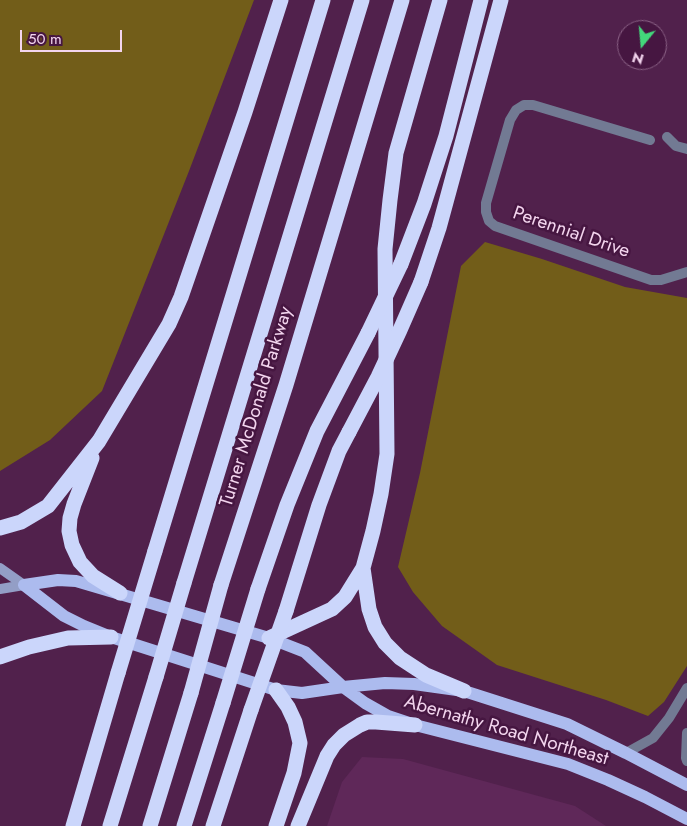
<!DOCTYPE html>
<style>
body{margin:0}
#map{position:relative;width:687px;height:826px;overflow:hidden;background:#51214c;font-family:Jost,sans-serif}
canvas{display:block}
.north{position:absolute;left:617px;top:20px;width:50px;height:50px;box-sizing:border-box;background:#461641;border:1px solid #8b6286;border-radius:50%;rotate:197deg;font-size:14px;font-weight:700;line-height:20px;text-align:center;color:#f3d5ee}
.north::after{content:'';display:block;margin:auto;width:18px;height:22px;background:#43d77b;clip-path:polygon(50% 0,100% 100%,50% 72%,0 100%)}
.scale{position:absolute;left:20px;top:30px;width:102px;height:22px;box-sizing:border-box;border:2px solid #f3d5ee;border-top:0;padding-left:6px;font-size:15px;line-height:18px;white-space:nowrap;color:#f3d5ee;-webkit-text-stroke:4px #461641;paint-order:stroke}
</style>
<div id="map">
<canvas width="687" height="826"></canvas>
<div class="north">N</div>
<div class="scale">50 m</div>
</div>
<script>
const g = document.querySelector('canvas').getContext('2d');
g.lineJoin = 'round';
function fillPath(path, color) {
  g.fillStyle = color;
  g.fill(path, 'evenodd');
}
function poly(rows) {
  const path = new Path2D();
  for (const r of rows) {
    path.moveTo(r[0], r[1]);
    for (let i = 2; i < r.length; i += 2) path.lineTo(r[i], r[i + 1]);
  }
  return path;
}
function strokePath(path, color, width, dash) {
  g.strokeStyle = color;
  g.lineWidth = width;
  g.lineCap = dash ? 'butt' : 'round';
  g.setLineDash(dash || []);
  g.stroke(path);
}
function label(font, color, halo, rows, align = 'center') {
  g.font = font + ' Jost,sans-serif';
  g.lineWidth = 5;
  g.setLineDash([]);
  g.textBaseline = 'middle';
  g.strokeStyle = halo;
  g.fillStyle = color;
  for (const [text, x, y, turn = 0] of rows) {
    g.save();
    g.translate(x, y);
    g.rotate((+turn || 0) * Math.PI / 180);
    g.textAlign = isNaN(turn) ? turn : align;
    if (halo) g.strokeText(text, 0, 0);
    g.fillText(text, 0, 0);
    g.restore();
  }
}
const built = poly([
 [362,757,403,759,575,806,606,826,327,826,342,782]
]);
const forest = poly([
 [0,0,254,0,189,171,102,391,50,440,0,471],
 [485,242,542,259,625,287,687,298,687,666,664,702,648,716,606,700,497,665,442,626,413,592,398,567,420,473,461,266]
]);
const minor = poly([
 [667,137,676,146,687,149],
 [650,140,533,105,524,105,516,110,510,120,486,203,486,212,489,221,495,226,651,280,661,280,687,272],
 [687,733,686,758,687,761],
 [626,753,653,738,669,718,687,688]
]);
const secondary = poly([
 [0,568,24,585],
 [0,589,24,585]
]);
const primary = poly([
 [24,585,58,580,76,581,269,638,305,652,343,687,365,703,388,716,415,725,568,764,608,780,645,797,687,819],
 [24,585,64,616,84,626,111,637,276,690,302,693,343,687,385,683,414,684,464,691,567,724,626,753,687,785]
]);
const motorway = poly([
 [401,264,424,204,446,136,481,0],
 [421,282,439,228,501,0],
 [92,458,74,504,70,518,69,531,72,545,80,562,93,576,120,593],
 [0,528,21,522,48,506,99,441,169,324,181,297,245,112,281,0],
 [155,551,323,0],
 [363,568,369,609,375,627,385,643,400,658,426,675,464,691],
 [184,583,362,0],
 [221,585,286,385,402,0],
 [258,589,287,505,317,431,368,333],
 [286,611,319,505,339,451,349,432],
 [269,638,332,609,345,597,363,568,373,531,381,494,387,454,385,249,390,200,396,153,440,0],
 [0,657,29,647,68,638,111,637],
 [276,690,288,707,295,722,300,743,294,773,276,826],
 [73,826,118,673],
 [110,826,156,677],
 [150,826,191,693],
 [184,826,223,703],
 [213,826,251,710],
 [298,826,327,756,334,745,344,735,360,725,367,722,376,722,415,725]
]);
const motorwayBridge = poly([
 [368,333,401,264],
 [349,432,378,377,400,330,421,282],
 [118,673,155,551],
 [156,677,184,583],
 [191,693,221,585],
 [223,703,258,589],
 [251,710,286,611]
]);
const streetNames = [
 ["Perennial Drive",571,233,19],
 ["Turner McDonald Parkway",257,407,-73],
 ["Abernathy Road Northeast",506,731,16]
];
fillPath(built, '#5f2859');
fillPath(forest, '#725d19');
strokePath(minor, '#727a93', 10);
strokePath(secondary, '#939ec6', 10);
strokePath(primary, '#acbbee', 12);
strokePath(motorway, '#cbd6fb', 15);
strokePath(motorwayBridge, '#cbd6fb', 15);
label('19px', '#f3d5ee', '#461641', streetNames);
</script>
